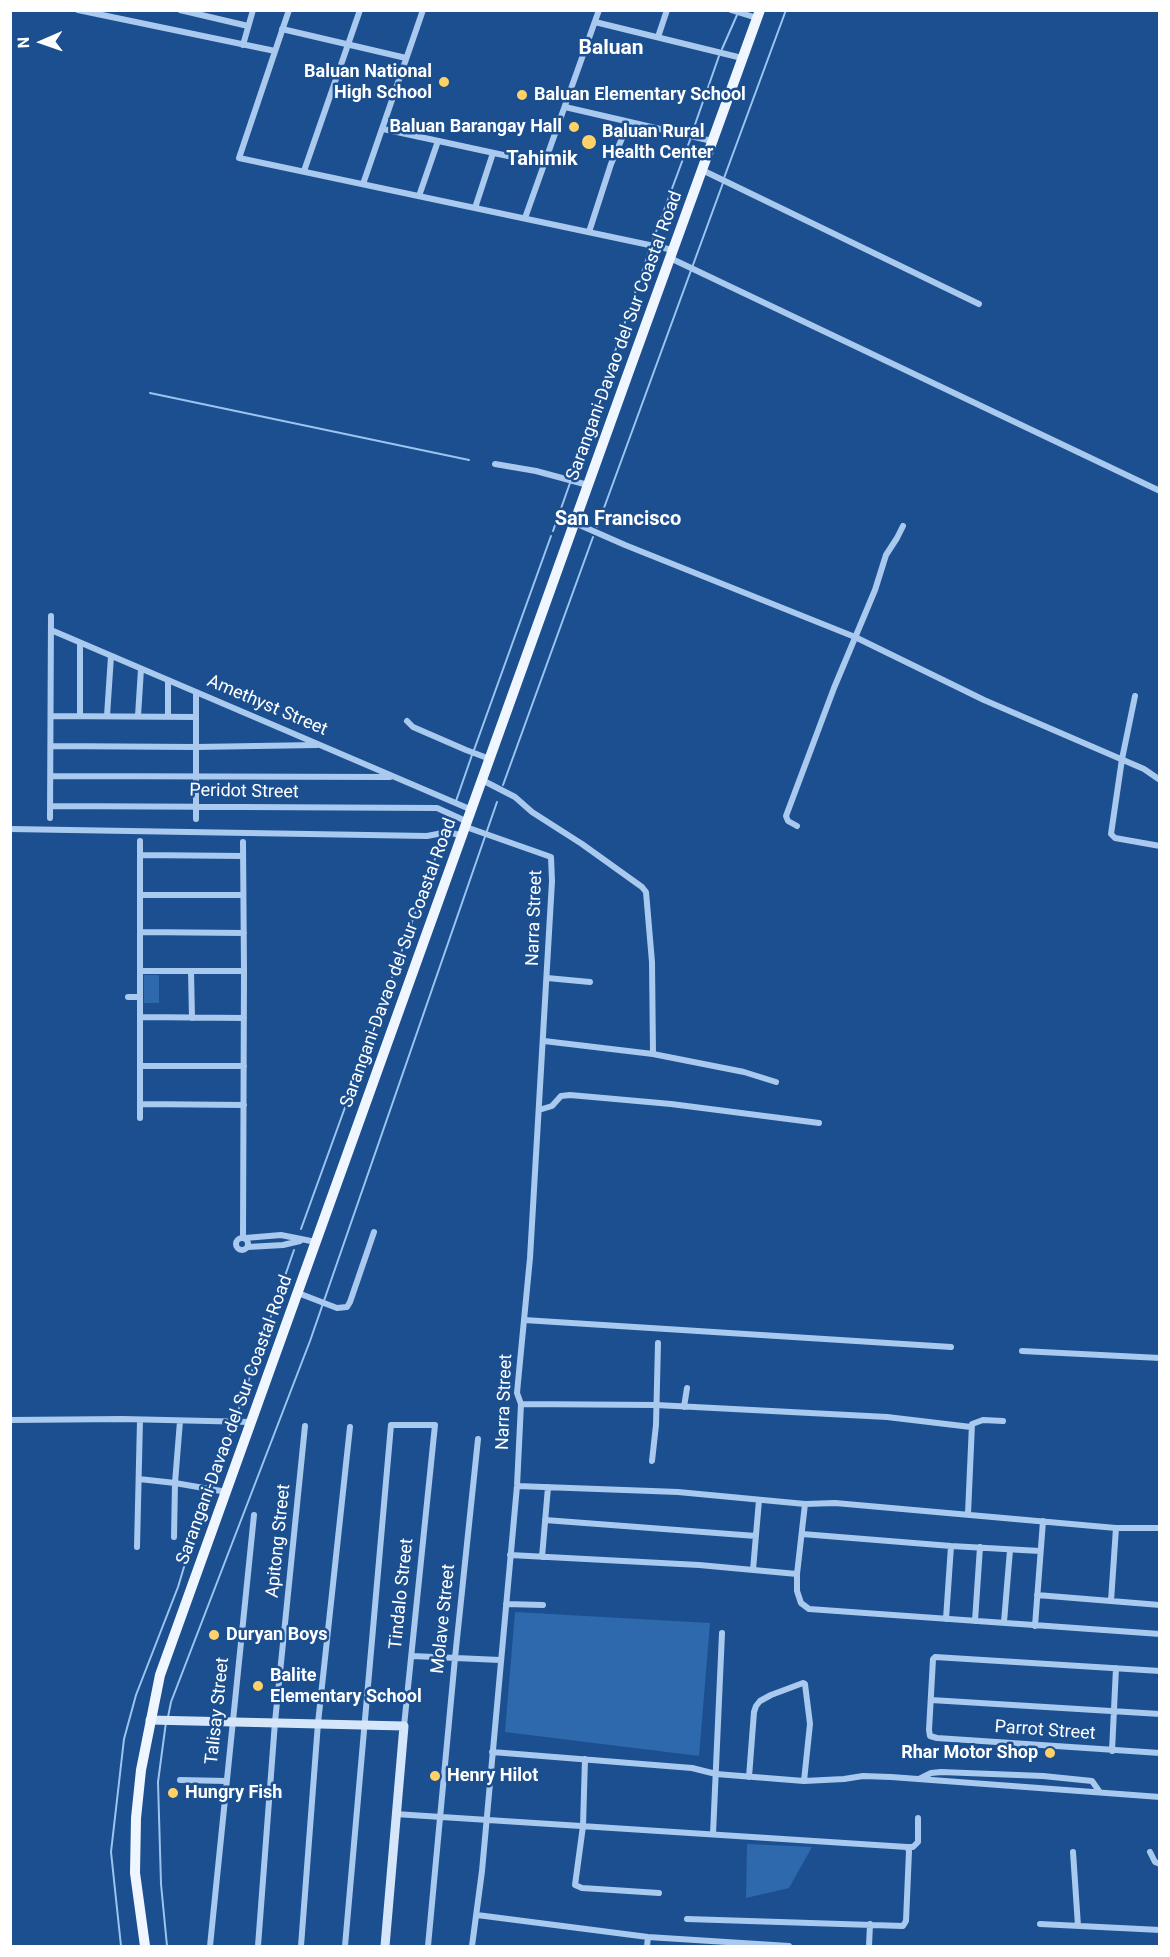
<!DOCTYPE html>
<style>
body{margin:0}
#map{position:relative;width:1170px;height:1957px;overflow:hidden;background:#1b4f8f;font-family:Roboto,sans-serif}
canvas{display:block}
.frame{position:absolute;inset:0;border:12px solid #fff;pointer-events:none}
.north{position:absolute;left:12px;top:12px;width:60px;height:60px;-webkit-text-stroke:4px #1b4f8f;paint-order:stroke;rotate:268deg;font-size:16px;font-weight:700;line-height:24px;text-align:center;color:#fff}
.north::after{content:'';display:block;margin:auto;width:21px;height:27px;background:#fff;clip-path:polygon(50% 0,100% 100%,50% 72%,0 100%)}
</style>
<div id="map">
<canvas width="1170" height="1957"></canvas>
<div class="frame"></div>
<div class="north">N</div>
</div>
<script>
const g = document.querySelector('canvas').getContext('2d');
g.lineJoin = 'round';
function fillPath(path, color) {
  g.fillStyle = color;
  g.fill(path, 'evenodd');
}
function poly(rows) {
  const path = new Path2D();
  for (const r of rows) {
    if (r.length === 3) {
      path.moveTo(r[0] + r[2], r[1]);
      path.arc(r[0], r[1], r[2], 0, 2 * Math.PI);
      continue;
    }
    path.moveTo(r[0], r[1]);
    for (let i = 2; i < r.length; i += 2) path.lineTo(r[i], r[i + 1]);
  }
  return path;
}
function strokePath(path, color, width, dash) {
  g.strokeStyle = color;
  g.lineWidth = width;
  g.lineCap = dash ? 'butt' : 'round';
  g.setLineDash(dash || []);
  g.stroke(path);
}
function label(font, color, halo, rows, align = 'center') {
  g.font = font + ' Roboto,sans-serif';
  g.lineWidth = 5;
  g.setLineDash([]);
  g.textBaseline = 'middle';
  g.strokeStyle = halo;
  g.fillStyle = color;
  for (const [text, x, y, turn = 0] of rows) {
    g.save();
    g.translate(x, y);
    g.rotate((+turn || 0) * Math.PI / 180);
    g.textAlign = isNaN(turn) ? turn : align;
    if (halo) g.strokeText(text, 0, 0);
    g.fillText(text, 0, 0);
    g.restore();
  }
}
const green = poly([
 [144,975,159,975,159,1003,144,1003],
 [515,1612,710,1623,699,1756,505,1732],
 [747,1844,812,1847,789,1888,746,1898]
]);
const stream = poly([
 [722,49,737,15],
 [692,133,719,56],
 [724,178,786,10],
 [150,393,469,460],
 [572,478,653,240,690,140],
 [597,527,723,183],
 [553,531,570,483],
 [474,750,551,536],
 [503,785,593,537],
 [456,801,472,755],
 [447,827,450,819],
 [301,1229,444,834],
 [236,1417,294,1250],
 [216,1476,232,1429],
 [168,1717,171,1702,310,1341,497,802],
 [166,1722,158,1782,161,1884,167,1946],
 [121,1946,111,1852,124,1739,136,1695,178,1587,196,1527,207,1498]
]);
const street = poly([
 [78,10,275,51],
 [180,10,248,26],
 [289,10,239,158,673,250],
 [731,10,757,18],
 [595,22,742,58],
 [282,29,406,58],
 [658,37,667,10],
 [243,45,253,10],
 [565,107,712,141],
 [383,129,545,164],
 [702,170,979,304],
 [304,171,360,10],
 [363,184,423,10],
 [419,196,438,141],
 [475,208,493,153],
 [525,218,599,10],
 [589,232,611,164,629,122],
 [670,258,1160,491],
 [495,464,536,471,588,485],
 [575,523,625,545,855,637,984,700,1144,769,1160,780],
 [51,630,472,810],
 [1135,696,1122,759,1111,834,1115,838,1160,846],
 [51,716,196,717],
 [80,716,80,643],
 [107,716,111,656],
 [138,716,141,669],
 [168,717,168,680],
 [407,721,413,727,466,750,490,759],
 [51,746,196,747,317,745],
 [51,776,390,777],
 [482,780,515,797,532,812,582,844,642,887,646,892,652,962,653,1054],
 [50,806,437,808,468,822],
 [50,818,51,616],
 [196,819,196,692],
 [797,826,788,821,786,816,834,688,875,590,886,555,897,538,903,526],
 [466,827,551,857,552,881,530,1258,518,1382,517,1393,521,1404,517,1486,482,1871,472,1946],
 [10,829,427,836,448,832,463,836],
 [140,841,140,1118],
 [243,842,244,971,243,1238],
 [140,855,243,856],
 [140,895,243,895],
 [140,932,244,933],
 [140,971,244,971],
 [191,971,192,1018],
 [547,978,590,982],
 [128,997,140,997],
 [140,1017,244,1018],
 [544,1041,653,1054,744,1072,776,1082],
 [140,1066,244,1066],
 [140,1104,244,1105],
 [539,1110,552,1106,561,1096,570,1095,671,1104,819,1123],
 [242,1244,6],
 [245,1238,281,1235,316,1242],
 [248,1247,283,1245,300,1241],
 [298,1293,337,1308,347,1307,350,1302,374,1232],
 [524,1320,951,1347],
 [1022,1351,1160,1358],
 [521,1404,656,1405,887,1417,971,1427],
 [684,1407,687,1388],
 [10,1420,123,1419,251,1422],
 [652,1461,656,1425,658,1343],
 [139,1479,175,1483,227,1492],
 [517,1486,678,1492,805,1504,835,1503,1116,1528,1160,1528],
 [805,1504,797,1574,797,1591,801,1603,809,1609,1160,1634],
 [968,1514,972,1424,983,1420,1003,1421],
 [545,1520,756,1536],
 [802,1534,951,1546,1040,1551],
 [174,1537,175,1483,180,1421],
 [137,1547,140,1420],
 [510,1555,699,1565,797,1574],
 [542,1557,548,1487],
 [753,1570,759,1500],
 [1037,1595,1160,1605],
 [1111,1601,1116,1528],
 [506,1604,543,1605],
 [946,1619,951,1546],
 [975,1621,980,1547],
 [1004,1622,1010,1550],
 [1035,1626,1043,1521],
 [412,1656,500,1660],
 [1160,1671,935,1657,933,1659,929,1730,930,1736,937,1738,1160,1753],
 [931,1700,1160,1714],
 [1112,1751,1116,1668],
 [492,1752,692,1768,716,1774,804,1781,844,1779,863,1776,891,1777,1160,1797],
 [585,1759,583,1826,575,1885,582,1888,659,1893],
 [749,1777,754,1712,756,1706,760,1701,771,1695,803,1683,805,1684,810,1724,804,1781],
 [919,1779,931,1773,941,1772,1043,1776,1092,1781,1099,1791],
 [180,1780,226,1781],
 [395,1814,907,1847,909,1851,906,1921,903,1926,687,1919],
 [713,1834,722,1633],
 [907,1847,913,1847,918,1842,918,1818],
 [1073,1852,1078,1926],
 [1150,1852,1155,1862,1160,1864],
 [477,1915,648,1937,789,1946],
 [1040,1924,1160,1930],
 [210,1946,254,1515],
 [258,1946,275,1722,305,1426],
 [301,1946,318,1723,350,1427],
 [345,1946,391,1425,435,1425,404,1726],
 [428,1946,455,1658,478,1439],
 [647,1946,648,1937],
 [869,1946,870,1924]
]);
const secondary = poly([
 [150,1720,404,1726,385,1946]
]);
const primary = poly([
 [145,1946,135,1873,136,1818,141,1770,160,1675,625,382,760,10]
]);
const markers = [
 [444,82,6,"#ffd166"],
 [522,95,6,"#ffd166"],
 [574,127,6,"#ffd166"],
 [589,142,8,"#ffd166"],
 [214,1635,6,"#ffd166"],
 [258,1686,6,"#ffd166"],
 [1050,1753,6,"#ffd166"],
 [435,1776,6,"#ffd166"],
 [173,1793,6,"#ffd166"]
];
const poiNames = [
 ["Baluan National",432,72,"right"],
 ["High School",432,93,"right"],
 ["Baluan Elementary School",534,95],
 ["Baluan Barangay Hall",562,127,"right"],
 ["Baluan Rural",602,132],
 ["Health Center",602,153],
 ["Duryan Boys",226,1635],
 ["Balite",270,1676],
 ["Elementary School",270,1697],
 ["Rhar Motor Shop",1038,1753,"right"],
 ["Henry Hilot",447,1776],
 ["Hungry Fish",185,1793]
];
const streetNames = [
 ["Sarangani-Davao del Sur Coastal Road",625,336,-70],
 ["Amethyst Street",267,706,23],
 ["Peridot Street",244,792,1],
 ["Narra Street",535,918,-88],
 ["Sarangani-Davao del Sur Coastal Road",399,963,-70],
 ["Narra Street",505,1402,-88],
 ["Sarangani-Davao del Sur Coastal Road",235,1420,-70],
 ["Apitong Street",279,1541,-84],
 ["Tindalo Street",402,1594,-84],
 ["Molave Street",444,1619,-84],
 ["Talisay Street",218,1711,-84],
 ["Parrot Street",1045,1731,4]
];
const neighbourhoodNames = [
 ["Tahimik",542,160],
 ["San Francisco",618,520]
];
const quarterNames = [
 ["Baluan",611,49]
];
fillPath(green, '#2e69ad');
strokePath(stream, '#9cc4f0', 2);
strokePath(street, '#a9c9ee', 6);
strokePath(secondary, '#d6e6fa', 9);
strokePath(primary, '#f0f6ff', 10);
for (const [x, y, r, color] of markers) {
  const dot = new Path2D();
  dot.arc(x, y, r, 0, 2 * Math.PI);
  g.fillStyle = color;
  g.fill(dot);
  strokePath(dot, '#1b4f8f', 2);
}
label('bold 18px', '#fff', '#1b4f8f', poiNames, 'left');
label('18px', '#fff', '#1b4f8f', streetNames);
label('bold 20px', '#fff', '#1b4f8f', neighbourhoodNames);
label('bold 21px', '#fff', '#1b4f8f', quarterNames);
</script>
